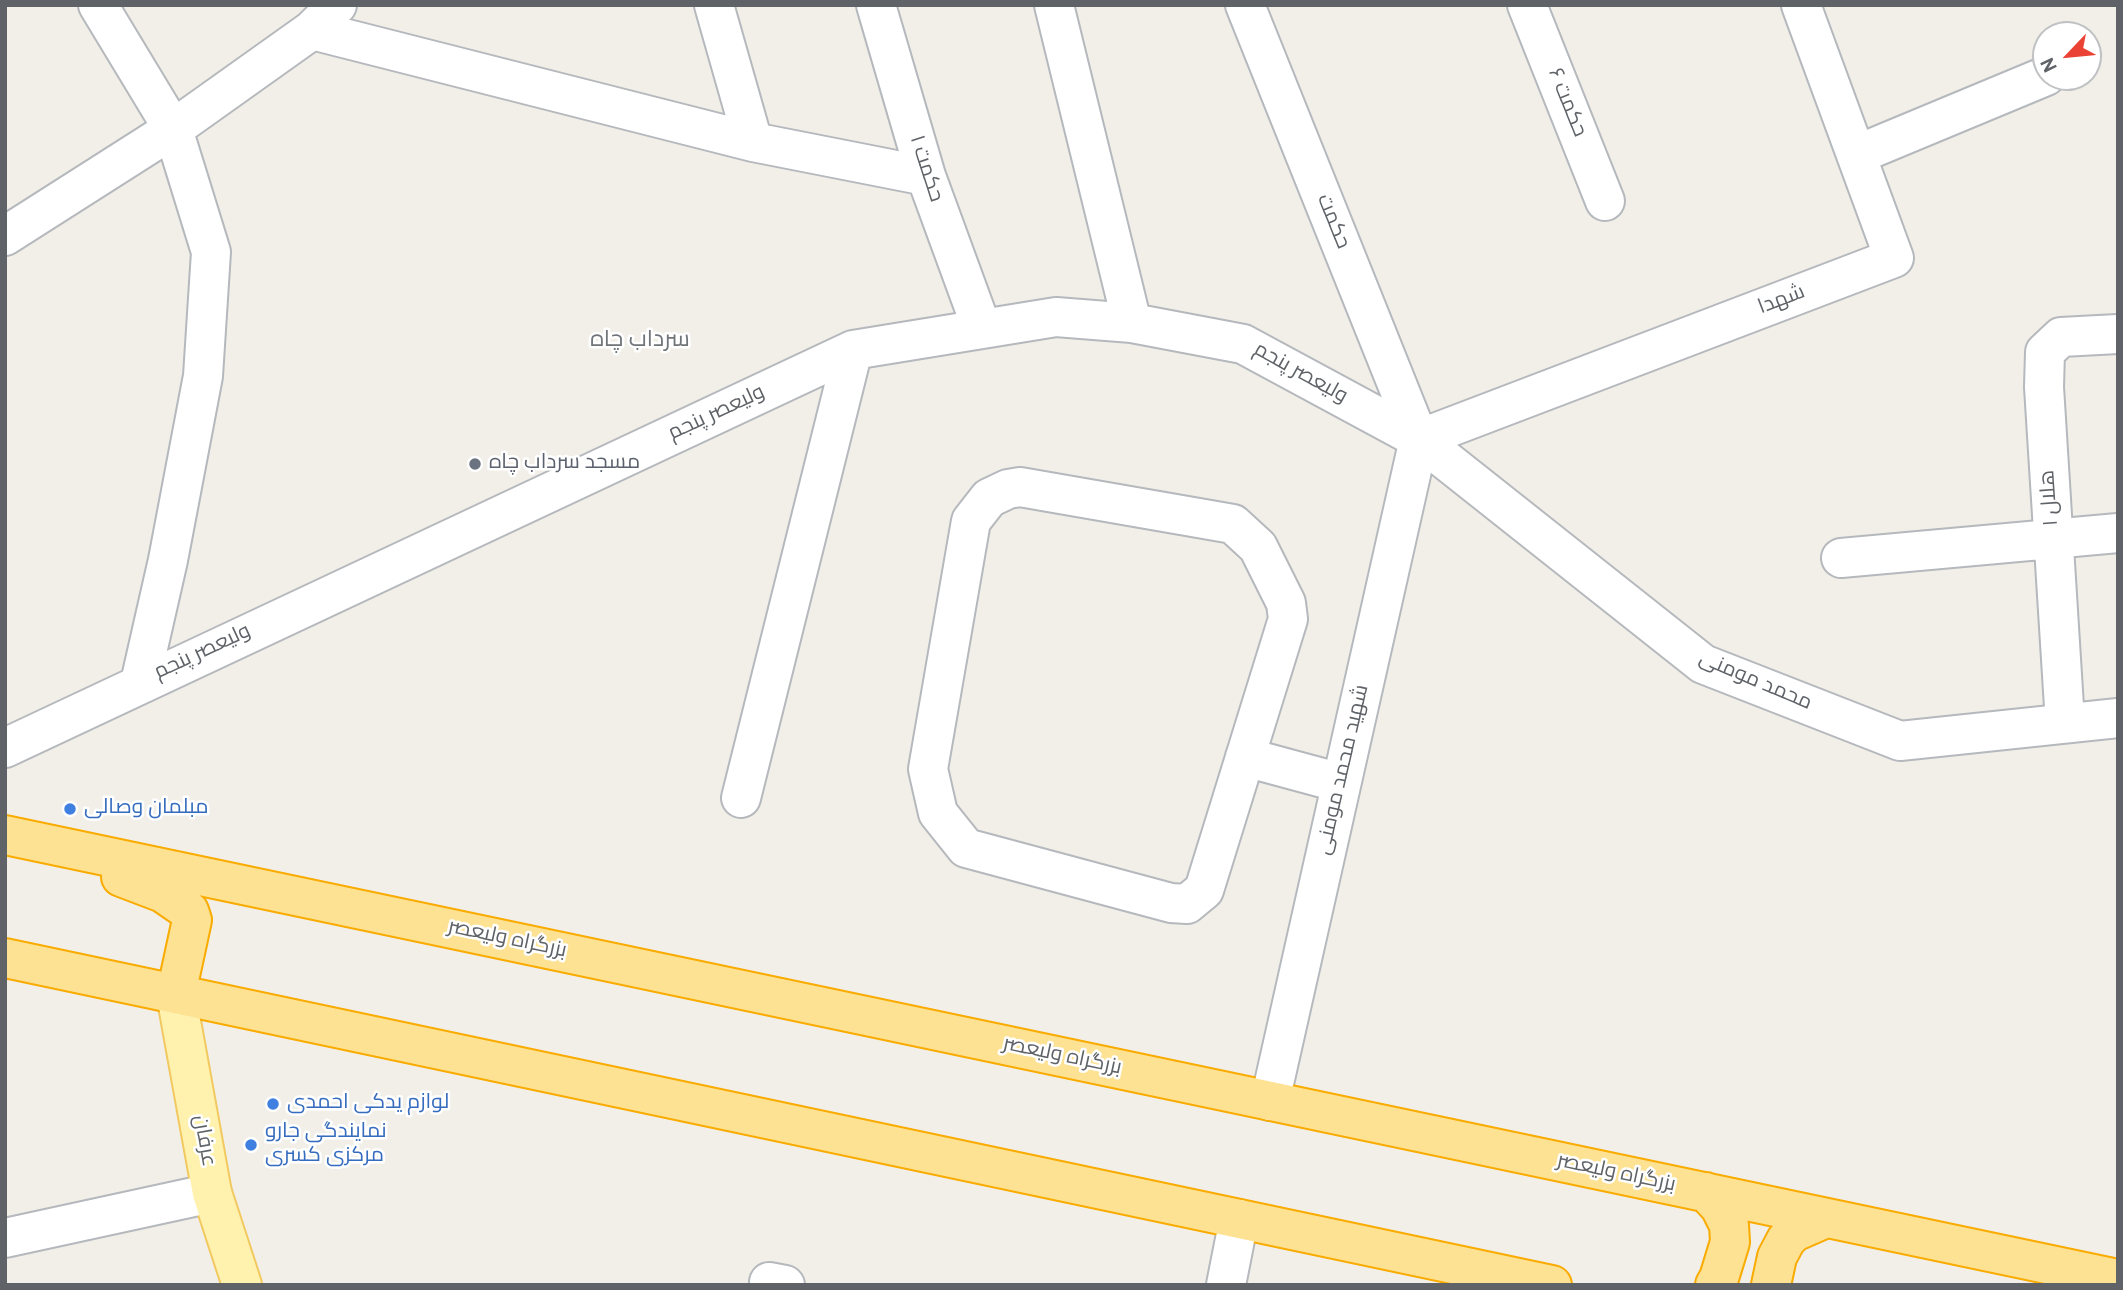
<!DOCTYPE html>
<meta charset="utf-8">
<style>
body{margin:0}
#map{position:relative;width:2123px;height:1290px;overflow:hidden;background:#f1efe8;font-family:Overpass,sans-serif}
canvas{display:block}
.frame{position:absolute;inset:0;border:7px solid #5f6368;pointer-events:none}
.north{position:absolute;left:2032px;top:21px;width:70px;height:70px;box-sizing:border-box;background:#fff;border:2px solid #bfc1c3;border-radius:50%;rotate:244deg;font-size:19px;font-weight:700;line-height:28px;text-align:center;color:#5f6368}
.north::after{content:'';display:block;margin:auto;width:24px;height:32px;background:#ea4335;clip-path:polygon(50% 0,100% 100%,50% 72%,0 100%)}
</style>
<div id="map">
<canvas width="2123" height="1290"></canvas>
<div class="frame"></div>
<div class="north">N</div>
</div>
<script>
const g = document.querySelector('canvas').getContext('2d');
g.lineJoin = 'round';
function poly(rows) {
  const path = new Path2D();
  for (const r of rows) {
    path.moveTo(r[0], r[1]);
    for (let i = 2; i < r.length; i += 2) path.lineTo(r[i], r[i + 1]);
  }
  return path;
}
function strokePath(path, color, width, dash) {
  g.strokeStyle = color;
  g.lineWidth = width;
  g.lineCap = dash ? 'butt' : 'round';
  g.setLineDash(dash || []);
  g.stroke(path);
}
function label(font, color, halo, rows, align = 'center') {
  g.font = font + ' Overpass,Cairo,sans-serif';
  g.lineWidth = 5;
  g.setLineDash([]);
  g.textBaseline = 'middle';
  g.strokeStyle = halo;
  g.fillStyle = color;
  for (const [text, x, y, turn = 0] of rows) {
    g.save();
    g.translate(x, y);
    g.rotate((+turn || 0) * Math.PI / 180);
    g.textAlign = isNaN(turn) ? turn : align;
    if (halo) g.strokeText(text, 0, 0);
    g.fillText(text, 0, 0);
    g.restore();
  }
}
const minor = poly([
 [98,5,173,129,211,252,203,376,168,560,140,683],
 [714,5,753,142],
 [876,5,926,176,982,329],
 [1054,5,1132,323],
 [1245,5,1419,439],
 [1527,5,1605,201],
 [312,30,337,5],
 [1856,155,2046,76],
 [5,236,173,129,312,30,753,142,926,176],
 [1419,439,1894,258,1801,5],
 [1020,487,1233,524,1258,547,1286,603,1288,619,1204,890,1187,904,1171,903,966,848,938,813,928,769,971,521,989,498,1008,489,1020,487],
 [1841,558,2118,533],
 [2065,723,2044,387,2045,352,2061,337,2118,334],
 [5,748,853,350,1056,317,1132,323,1243,344,1419,439,1703,664,1900,741,2118,718],
 [1245,757,1341,783],
 [741,798,853,350],
 [1270,1101,1419,439],
 [5,1238,212,1193],
 [769,1285,769,1282,785,1285],
 [1226,1285,1239,1219]
]);
const major = poly([
 [176,994,212,1193,242,1285]
]);
const highway = poly([
 [5,835,2118,1279],
 [121,877,163,893,189,911,192,920,176,994],
 [5,958,1552,1285],
 [1706,1192,1720,1207,1729,1225,1730,1242,1719,1278,1715,1285],
 [1771,1285,1777,1257,1786,1240,1794,1232,1826,1218]
]);
const markers = [
 [475,464,7,"#6b7280"],
 [70,809,7,"#3f7fe0"],
 [273,1104,7,"#3f7fe0"],
 [251,1145,7,"#3f7fe0"]
];
const streetNames = [
 ["حکمت ۶",1566,103,68],
 ["حکمت ۱",925,169,72],
 ["حکمت",1332,222,68],
 ["شهدا",1782,301,-21],
 ["ولیعصر پنجم",1300,374,29],
 ["ولیعصر پنجم",717,414,-25],
 ["هلال ۱",2051,498,-94],
 ["ولیعصر پنجم",203,653,-25],
 ["محمد مومنی",1755,682,23],
 ["شهید محمد مومنی",1344,770,-77],
 ["بزرگراه ولیعصر",507,940,12],
 ["بزرگراه ولیعصر",1062,1057,12],
 ["عرفان",203,1141,80],
 ["بزرگراه ولیعصر",1616,1174,12]
];
const worshipNames = [
 ["مسجد سرداب چاه",489,464]
];
const shopNames = [
 ["مبلمان وصالی",84,809],
 ["لوازم یدکی احمدی",287,1104],
 ["نمایندگی جارو",265,1133],
 ["مرکزی کسری",265,1157]
];
const neighbourhoodNames = [
 ["سرداب چاه",640,341]
];
strokePath(minor, '#b5b8bc', 42);
strokePath(major, '#f2c960', 42);
strokePath(highway, '#f9ab00', 42);
strokePath(minor, '#fff', 38);
strokePath(major, '#fff2af', 38);
strokePath(highway, '#fde293', 38);
for (const [x, y, r, color] of markers) {
  const dot = new Path2D();
  dot.arc(x, y, r, 0, 2 * Math.PI);
  g.fillStyle = color;
  g.fill(dot);
  strokePath(dot, '#fff', 2.5);
}
label('21px', '#5f6368', '#fff', streetNames);
label('21px', '#5b616d', '#fff', worshipNames, 'left');
label('21px', '#366cbe', '#fff', shopNames, 'left');
label('23px', '#70757a', '#fff', neighbourhoodNames);
</script>
